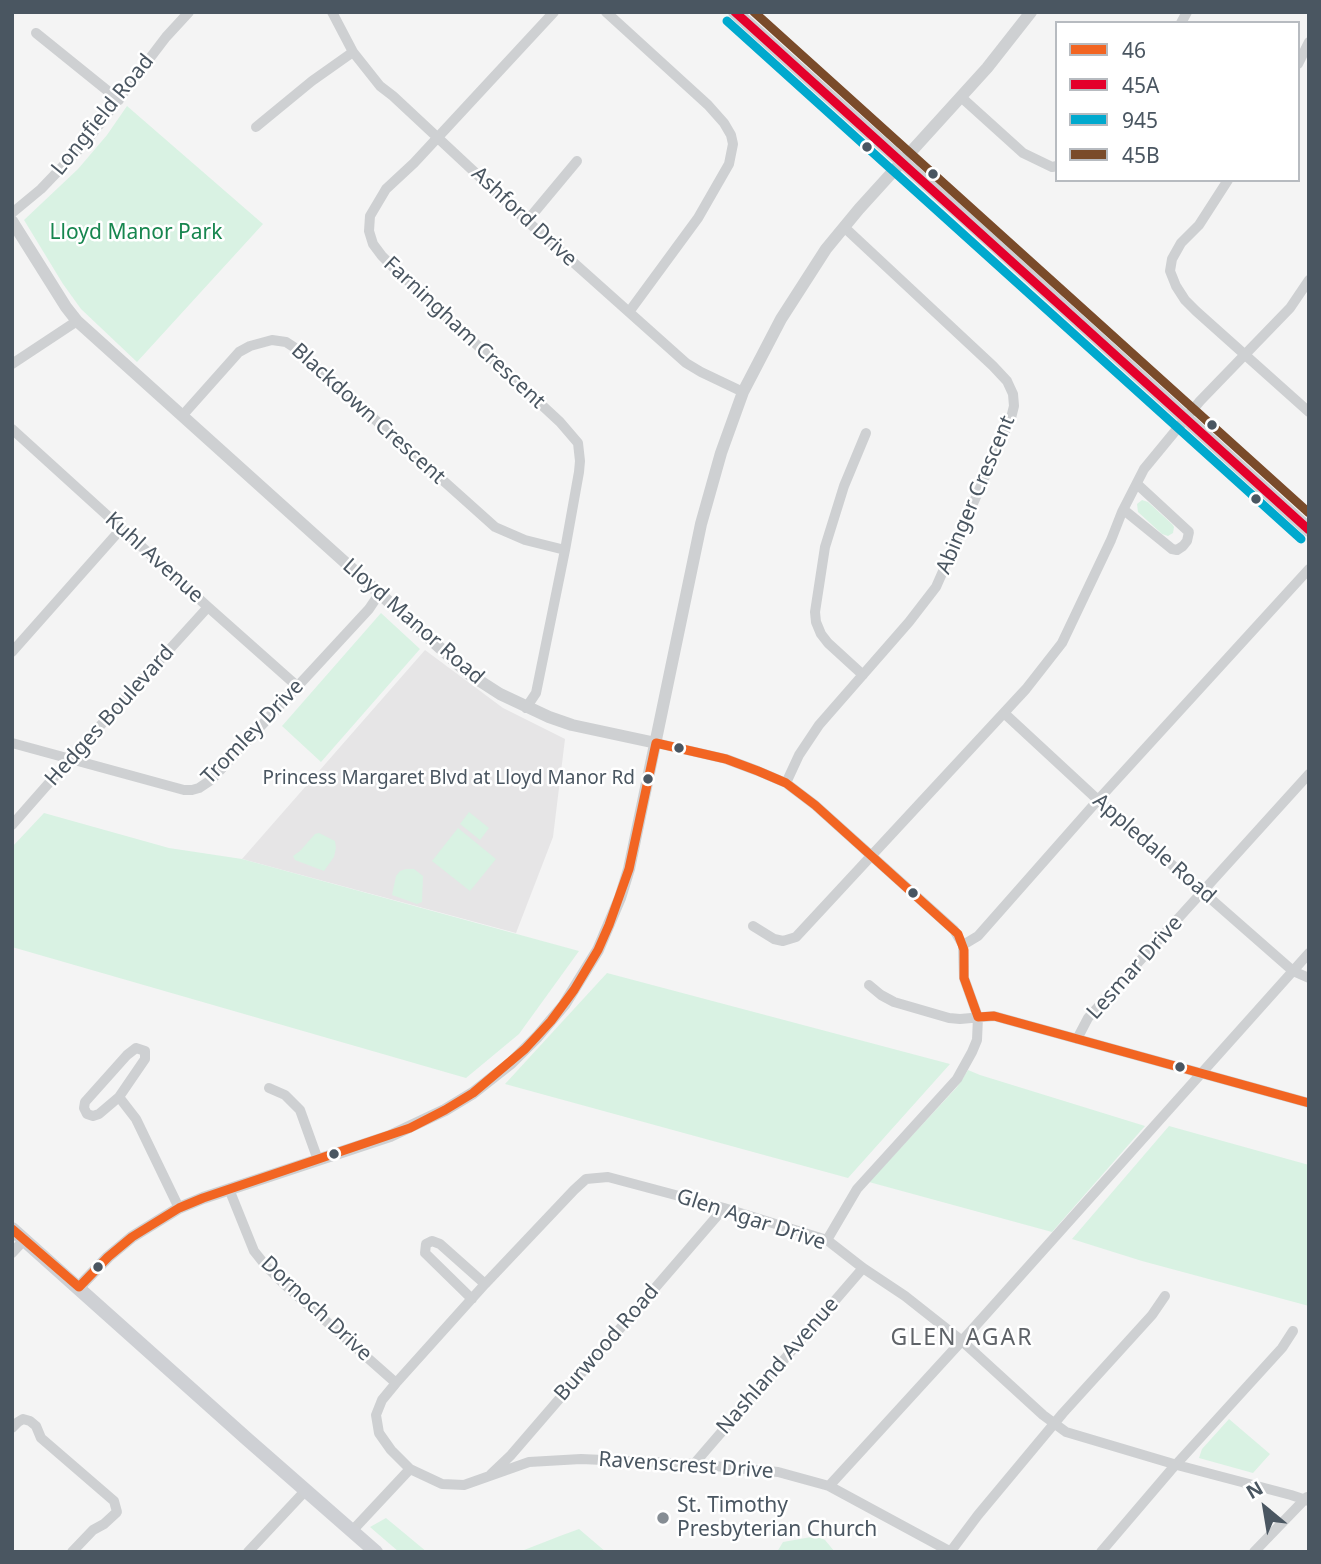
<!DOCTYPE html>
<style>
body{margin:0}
#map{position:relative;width:1321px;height:1564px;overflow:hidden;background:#f4f4f4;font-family:"Noto Sans",sans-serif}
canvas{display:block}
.frame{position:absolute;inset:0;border:14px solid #4a5661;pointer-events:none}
.legend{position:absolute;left:1055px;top:21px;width:245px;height:161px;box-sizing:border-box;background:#fff;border:2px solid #b7bbc0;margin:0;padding:9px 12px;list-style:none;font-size:21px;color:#4a5661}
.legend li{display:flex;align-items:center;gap:14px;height:35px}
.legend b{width:35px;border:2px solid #b7bbc0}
.north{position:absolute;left:1230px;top:1473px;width:70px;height:70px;-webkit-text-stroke:5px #fff;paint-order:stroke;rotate:330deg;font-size:19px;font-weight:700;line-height:28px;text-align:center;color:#4a5661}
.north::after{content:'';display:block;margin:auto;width:24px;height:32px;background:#4a5661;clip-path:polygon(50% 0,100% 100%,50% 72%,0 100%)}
</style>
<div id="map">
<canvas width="1321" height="1564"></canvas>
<div class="frame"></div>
<ul class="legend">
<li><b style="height:9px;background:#f26522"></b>46</li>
<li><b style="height:9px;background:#e4002b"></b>45A</li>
<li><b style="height:9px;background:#00a9ce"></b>945</li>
<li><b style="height:9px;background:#7a4b2a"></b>45B</li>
</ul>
<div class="north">N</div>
</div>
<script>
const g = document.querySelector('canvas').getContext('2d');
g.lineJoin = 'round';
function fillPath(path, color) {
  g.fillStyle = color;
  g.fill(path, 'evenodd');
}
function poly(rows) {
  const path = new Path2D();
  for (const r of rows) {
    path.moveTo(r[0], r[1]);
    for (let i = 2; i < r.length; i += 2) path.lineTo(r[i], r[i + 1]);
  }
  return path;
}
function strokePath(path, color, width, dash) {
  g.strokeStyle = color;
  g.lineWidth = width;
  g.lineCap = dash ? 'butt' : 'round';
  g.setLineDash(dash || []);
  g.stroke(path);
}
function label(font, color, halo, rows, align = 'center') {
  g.font = font + ' "Noto Sans",sans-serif';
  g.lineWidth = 5;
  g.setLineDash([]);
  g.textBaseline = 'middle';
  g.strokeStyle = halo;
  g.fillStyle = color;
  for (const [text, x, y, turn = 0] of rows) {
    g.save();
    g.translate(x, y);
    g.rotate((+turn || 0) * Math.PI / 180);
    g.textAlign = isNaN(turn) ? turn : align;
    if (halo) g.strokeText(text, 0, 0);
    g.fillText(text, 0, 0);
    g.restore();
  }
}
const education = poly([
 [425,650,503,708,565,739,553,837,516,933,242,859]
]);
const green = poly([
 [127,106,263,224,137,362,81,309,63,284,24,220,78,169,107,135],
 [1142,500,1148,502,1172,524,1174,527,1173,533,1168,536,1162,534,1138,512,1137,504],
 [381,613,420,649,321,762,282,726],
 [469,812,489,828,480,840,460,824],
 [44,813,169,848,242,859,579,951,519,1034,466,1078,12,947,12,847],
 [458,828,496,859,470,891,432,861],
 [319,833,335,841,336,848,334,857,324,871,295,860,293,856,300,851,315,834],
 [406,869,414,869,423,876,422,902,417,904,392,895,396,876,400,871],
 [607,973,950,1064,848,1178,505,1084],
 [968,1070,980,1075,1145,1126,1052,1232,869,1182,957,1087],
 [1169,1126,1309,1165,1309,1306,1142,1261,1072,1239],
 [1229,1419,1270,1454,1253,1473,1199,1458,1202,1449],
 [386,1518,427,1552,399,1552,370,1527],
 [579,1529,606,1552,519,1552,560,1536],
 [817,1536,825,1540,835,1552,777,1552,783,1542]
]);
const minor = poly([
 [332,12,353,52,380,86,393,96,527,221,686,363,701,372,743,392],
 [606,12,708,105,724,123,731,135,733,144,729,164,698,218,629,312],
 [1181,23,1187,12],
 [36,33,119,100],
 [1298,64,1309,42],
 [961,97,1023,153,1052,167,1057,166],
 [256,127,312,81,353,52],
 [1228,180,1199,225,1181,243,1172,259,1170,271,1176,286,1185,300,1196,311,1309,412],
 [12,213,41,189,86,142,166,37,189,12],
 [527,221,577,161],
 [12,364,77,321],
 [182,416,239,352,250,346,272,340,286,342,306,355,314,365,495,527,525,540,565,550],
 [12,429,208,607,297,686],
 [1124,510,1172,549,1177,550,1183,546,1187,541,1189,532,1137,484],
 [12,652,121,529],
 [863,675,828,643,821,634,816,622,815,612,825,547,844,486,866,433],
 [526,708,536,693,565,550,579,472,580,461,578,443,560,422,393,267,382,256,373,244,369,231,370,216,386,189,414,163,554,12],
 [1004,713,1098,800,1293,971,1309,978],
 [12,743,184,790,192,790,199,788,211,780,369,609,379,594],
 [656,743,726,759,758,771,786,783,815,805,954,930,963,945,964,978,978,1017,977,1040,972,1052,957,1079,857,1189,827,1240],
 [786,783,799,755,819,725,909,622,936,587,1011,418,1014,406,1013,394,1007,381,993,366,844,227],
 [12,825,70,759,208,607],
 [753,926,774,939,783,941,796,937,1026,689,1062,643,1111,540,1122,512,1144,469,1200,401,1290,308,1309,280],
 [963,945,978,936,1098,800,1309,569],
 [869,985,881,995,894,1002,949,1018,960,1019,994,1016,1309,1103],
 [1077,1039,1088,1018,1309,774],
 [136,1048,145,1051,145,1059,119,1097,99,1114,93,1116,87,1114,84,1108,85,1102,127,1055,136,1048],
 [269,1088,285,1095,300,1110,318,1160],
 [119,1097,136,1119,179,1208],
 [229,1189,254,1251,266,1266,284,1284,396,1383],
 [12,1253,24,1240],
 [472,1299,425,1253,426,1244,432,1241,440,1244,485,1284],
 [12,1428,18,1422,23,1419,30,1421,36,1426,41,1438,114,1501,117,1512,104,1524,93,1530,72,1552],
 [694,1464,863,1268],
 [491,1474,511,1455,724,1208],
 [829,1486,969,1333,1309,953],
 [352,1531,410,1469],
 [951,1551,978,1515,1063,1413,1152,1315,1165,1296],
 [248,1552,306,1490],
 [951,1552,829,1486,778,1472,694,1464,581,1459,529,1462,464,1485,442,1484,410,1469,391,1450,379,1433,376,1415,382,1400,396,1383,485,1284,574,1190,586,1179,608,1177,724,1208,827,1240,863,1268,905,1296,962,1341,1043,1415,1066,1432,1177,1465,1291,1495,1309,1501],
 [1101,1552,1171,1470,1282,1348,1293,1331],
 [1254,1552,1307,1497]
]);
const tertiary = poly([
 [12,221,66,307,77,321,469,674,500,694,549,717,572,725,656,743],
 [79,1287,108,1257,132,1237,179,1208,203,1198,390,1136,445,1110,473,1093,511,1063,537,1037,564,1005,598,950,620,898,629,869,701,524,721,453,743,392,781,319,826,249,859,209,987,68,1031,12]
]);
const secondary = poly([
 [735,12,965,218,1309,530],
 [12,1229,247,1439,376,1552]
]);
const bus1 = poly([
 [656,743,726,759,758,771,786,783,815,805,958,934,964,950,964,978,978,1017],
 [978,1017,994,1016,1309,1103],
 [12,1229,79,1287],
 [79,1287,108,1257,132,1237,179,1208,203,1198,410,1128,445,1110,473,1093,525,1049,551,1021,574,990,598,950,609,925,629,869,656,743]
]);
const bus2 = poly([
 [735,12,1309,530]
]);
const bus3 = poly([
 [727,21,1301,539]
]);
const bus4 = poly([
 [754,12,1309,513]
]);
const markers = [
 [867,147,6,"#4a5661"],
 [933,174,6,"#4a5661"],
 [1212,425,6,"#4a5661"],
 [1256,499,6,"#4a5661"],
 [679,748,6,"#4a5661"],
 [648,779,6,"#4a5661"],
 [913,893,6,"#4a5661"],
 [1180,1067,6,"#4a5661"],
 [334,1154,6,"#4a5661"],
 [98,1267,6,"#4a5661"],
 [663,1518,7,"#868d94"]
];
const busNames = [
 ["Princess Margaret Blvd at Lloyd Manor Rd",635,779]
];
const streetNames = [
 ["Longfield Road",103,115,-51],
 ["Ashford Drive",524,217,43],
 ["Farningham Crescent",464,333,43],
 ["Blackdown Crescent",368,414,42],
 ["Abinger Crescent",976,495,-67],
 ["Kuhl Avenue",154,558,42],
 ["Lloyd Manor Road",413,622,41],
 ["Hedges Boulevard",110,716,-48],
 ["Tromley Drive",253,732,-46],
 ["Appledale Road",1154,849,41],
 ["Lesmar Drive",1135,968,-48],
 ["Glen Agar Drive",751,1220,18],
 ["Dornoch Drive",316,1309,43],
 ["Burwood Road",607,1343,-49],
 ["Nashland Avenue",778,1366,-49],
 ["Ravenscrest Drive",686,1466,4]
];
const parkNames = [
 ["Lloyd Manor Park",136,233]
];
const poiNames = [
 ["St. Timothy",677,1506],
 ["Presbyterian Church",677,1530]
];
const neighbourhoodNames = [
 ["GLEN AGAR",962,1338]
];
fillPath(education, '#e6e5e6');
fillPath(green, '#d9f2e3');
strokePath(minor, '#ced0d2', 10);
strokePath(tertiary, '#ced0d2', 12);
strokePath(secondary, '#ced0d4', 14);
strokePath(bus1, '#f26522', 9);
strokePath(bus2, '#e4002b', 9);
strokePath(bus3, '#00a9ce', 9);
strokePath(bus4, '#7a4b2a', 9);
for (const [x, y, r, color] of markers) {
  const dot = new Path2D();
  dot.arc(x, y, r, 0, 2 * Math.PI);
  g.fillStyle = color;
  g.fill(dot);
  strokePath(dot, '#fff', 2.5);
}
label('19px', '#4a5661', '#fff', busNames, 'right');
label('21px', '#4a5661', '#fff', streetNames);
label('21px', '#17864f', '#fff', parkNames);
label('21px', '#4a5661', '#fff', poiNames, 'left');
g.letterSpacing = '2px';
label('23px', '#5f6368', '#fff', neighbourhoodNames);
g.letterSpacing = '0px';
</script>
